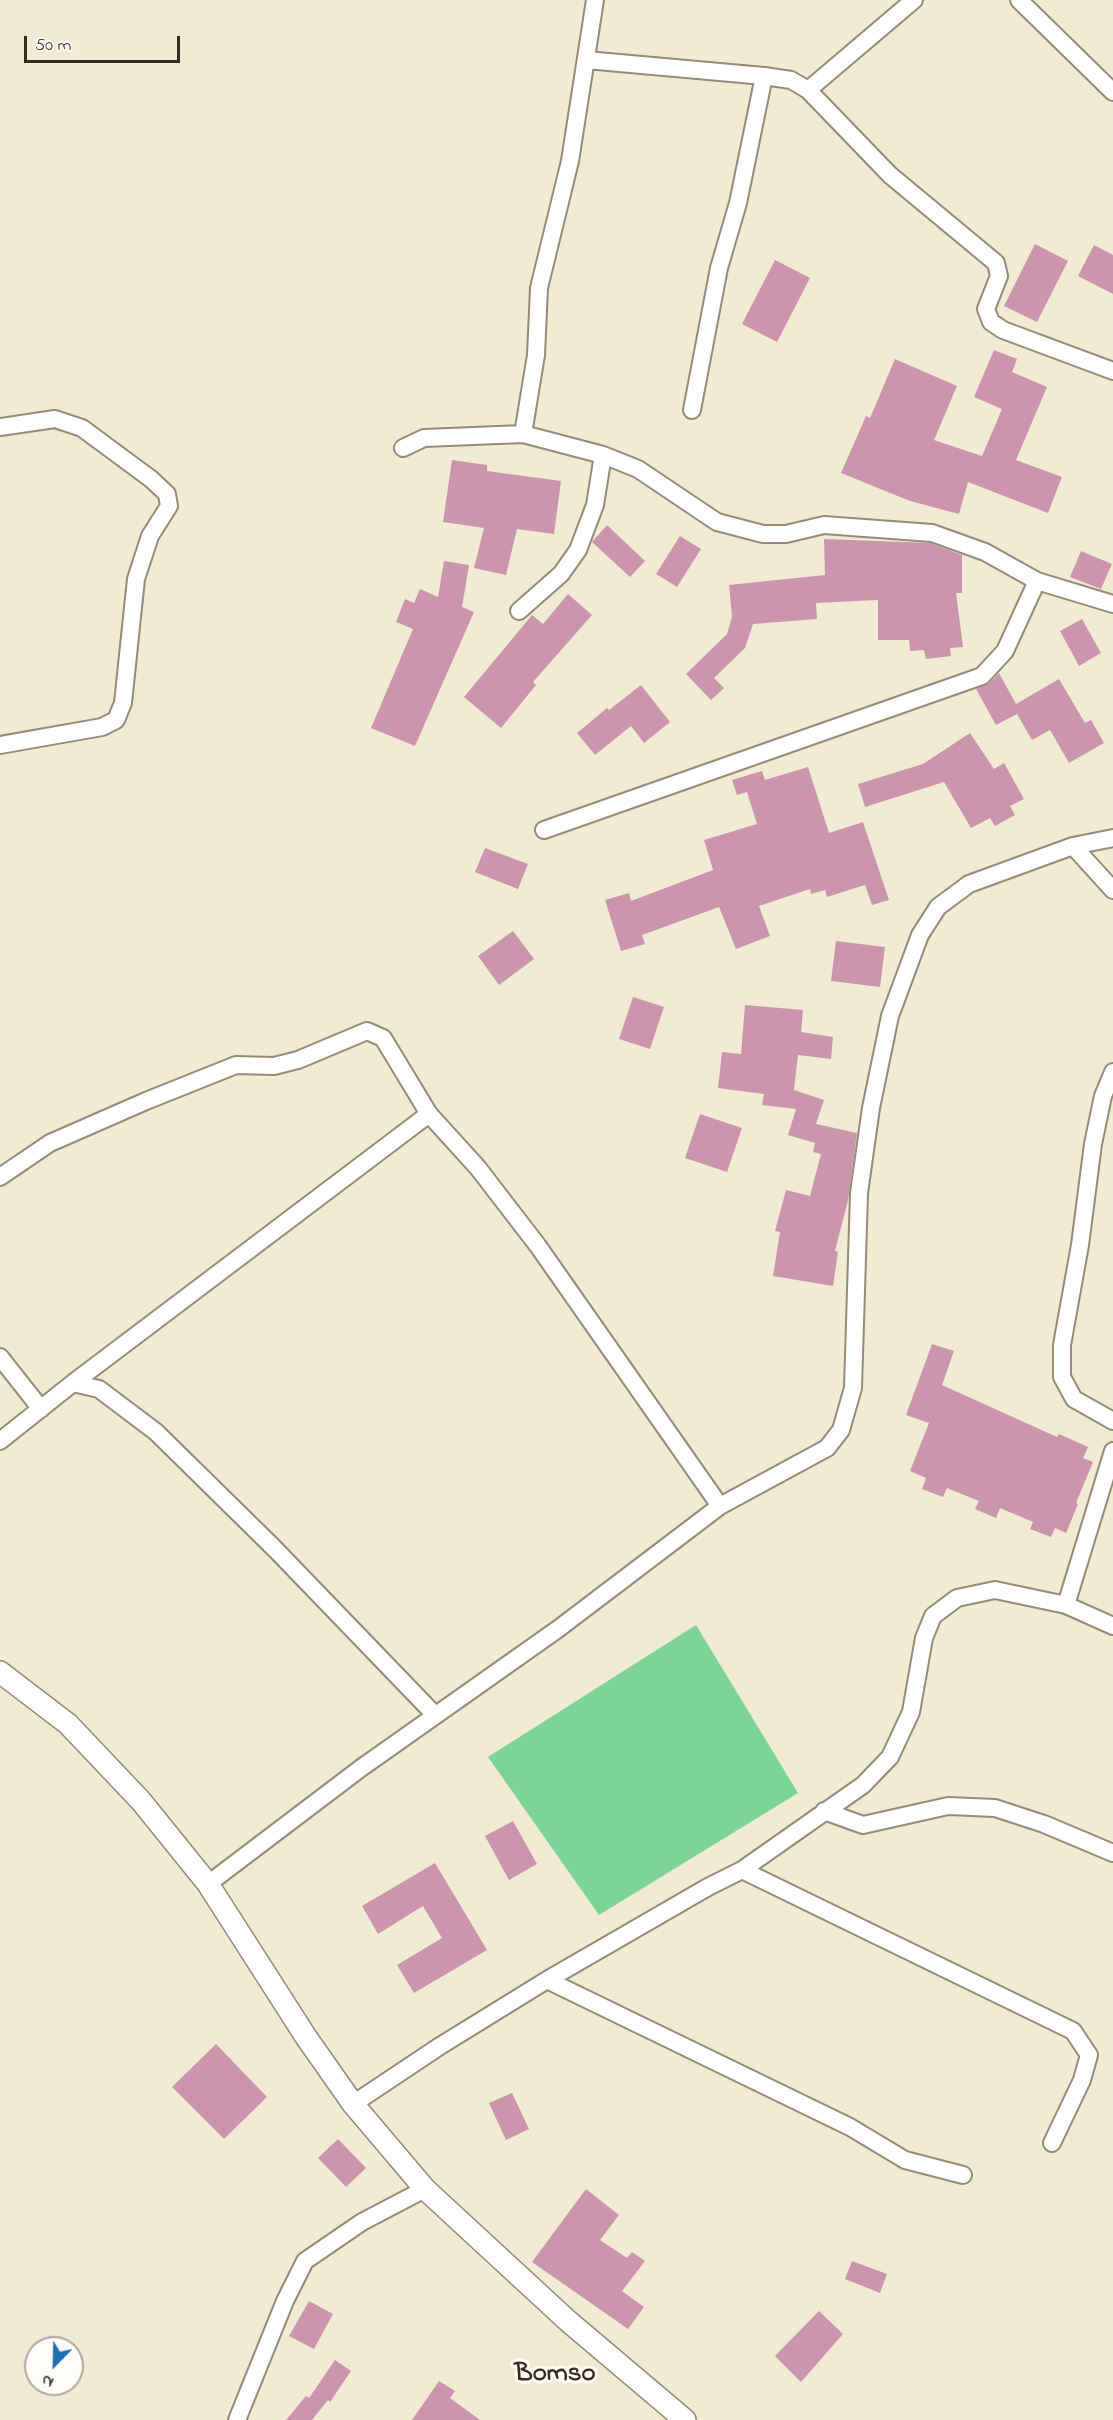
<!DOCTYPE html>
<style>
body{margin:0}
#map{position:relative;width:1113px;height:2420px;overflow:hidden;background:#f0ebd2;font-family:"Indie Flower",sans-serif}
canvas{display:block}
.north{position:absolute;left:24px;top:2336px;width:60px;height:60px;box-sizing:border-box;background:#fdfcf7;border:2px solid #afa8a0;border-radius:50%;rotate:203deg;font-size:16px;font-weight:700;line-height:24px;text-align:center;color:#3b2a1e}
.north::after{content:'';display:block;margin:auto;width:21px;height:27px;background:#1f6fb2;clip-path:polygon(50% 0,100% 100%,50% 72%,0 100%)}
.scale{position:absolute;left:24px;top:36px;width:156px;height:27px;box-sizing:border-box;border:3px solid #3b2a1e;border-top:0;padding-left:8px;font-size:18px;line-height:21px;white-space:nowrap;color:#3b2a1e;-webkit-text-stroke:4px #fdfcf7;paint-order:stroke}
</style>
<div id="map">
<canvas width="1113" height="2420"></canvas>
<div class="north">N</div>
<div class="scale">50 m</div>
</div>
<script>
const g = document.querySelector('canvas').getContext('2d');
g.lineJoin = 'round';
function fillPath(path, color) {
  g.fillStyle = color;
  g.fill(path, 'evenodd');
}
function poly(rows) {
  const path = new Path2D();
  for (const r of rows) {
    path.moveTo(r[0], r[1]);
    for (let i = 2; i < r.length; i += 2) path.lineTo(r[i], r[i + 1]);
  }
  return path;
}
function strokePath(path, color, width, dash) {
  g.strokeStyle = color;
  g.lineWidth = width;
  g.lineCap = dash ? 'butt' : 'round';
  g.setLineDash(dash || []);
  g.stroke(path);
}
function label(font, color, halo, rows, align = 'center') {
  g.font = font + ' "Indie Flower",sans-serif';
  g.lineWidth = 6;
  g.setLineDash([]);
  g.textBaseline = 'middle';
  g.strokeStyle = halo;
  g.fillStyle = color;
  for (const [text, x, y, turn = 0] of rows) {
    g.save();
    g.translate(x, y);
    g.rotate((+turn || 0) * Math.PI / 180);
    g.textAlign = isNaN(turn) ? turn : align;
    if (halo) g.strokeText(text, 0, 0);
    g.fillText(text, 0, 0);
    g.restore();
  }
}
const green = poly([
 [696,1625,798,1793,599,1915,488,1757]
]);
const building = poly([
 [1035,244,1068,261,1037,322,1004,306],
 [1094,245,1113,255,1113,294,1078,276],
 [775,260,810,278,777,342,742,324],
 [994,350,1017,359,1012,372,1047,387,1016,460,1062,477,1048,513,968,482,959,514,910,501,841,473,866,416,870,418,895,359,957,386,934,440,982,456,1002,409,974,397],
 [452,460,487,465,487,471,561,481,554,534,517,529,506,575,474,568,484,528,443,522],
 [607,525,645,561,630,577,592,542],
 [680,536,701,549,677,587,656,574],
 [824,539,930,543,962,555,962,593,956,593,963,647,950,648,951,656,926,659,924,650,910,651,909,640,878,640,878,600,816,603,817,619,753,624,745,648,714,678,724,688,711,700,686,674,727,634,732,617,729,585,825,575],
 [1081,551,1112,564,1101,589,1070,577],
 [444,561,469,565,462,607,474,612,415,746,371,728,413,629,396,622,405,599,414,603,420,589,438,597],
 [568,594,592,615,533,682,536,685,501,728,464,697,532,615,543,624],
 [1082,619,1101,653,1079,666,1060,631],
 [999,673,1016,704,1059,679,1085,723,1091,720,1104,743,1069,763,1050,730,1032,740,1017,714,996,725,976,689,989,683],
 [641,685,670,722,644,743,631,726,595,755,577,733,607,708,609,710],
 [970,733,994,769,1004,763,1024,799,1010,806,1015,815,995,826,990,818,971,828,944,782,865,807,858,784,923,764],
 [808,767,829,833,863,822,889,900,872,905,865,885,827,897,825,890,811,894,810,889,759,906,770,936,736,949,719,907,642,935,645,944,621,951,605,900,629,893,631,901,713,870,704,840,757,824,747,792,737,795,732,780,762,771,765,780],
 [485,848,528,864,518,889,475,872],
 [513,931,534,959,499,985,478,956],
 [836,941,885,947,880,987,831,981],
 [633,997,664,1007,650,1049,619,1039],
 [745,1005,803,1010,801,1032,833,1037,831,1059,798,1055,794,1090,824,1100,816,1124,857,1133,848,1200,835,1251,838,1252,833,1286,773,1276,780,1232,775,1231,786,1190,810,1196,821,1154,813,1152,815,1143,788,1135,796,1109,762,1105,764,1094,718,1088,722,1052,741,1054],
 [700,1114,742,1128,727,1172,685,1158],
 [932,1344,954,1351,942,1385,1057,1437,1059,1434,1088,1447,1083,1458,1093,1462,1076,1503,1078,1504,1066,1533,1055,1528,1051,1537,1030,1529,1033,1522,1000,1508,996,1518,975,1509,979,1501,947,1488,943,1497,922,1489,926,1478,910,1471,929,1423,906,1415],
 [513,1821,537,1864,509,1880,485,1836],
 [435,1863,487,1950,414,1993,397,1965,442,1938,423,1906,378,1934,362,1906],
 [216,2044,267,2097,224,2139,172,2087],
 [512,2093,529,2129,506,2140,489,2103],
 [338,2139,366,2168,346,2187,318,2158],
 [586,2189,619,2215,600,2240,627,2258,632,2252,645,2261,622,2291,644,2307,628,2329,532,2262],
 [852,2261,887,2274,880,2293,845,2279],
 [309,2301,333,2314,314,2349,289,2336],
 [819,2311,843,2334,801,2382,775,2356],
 [335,2360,351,2371,330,2402,328,2400,312,2420,286,2420,306,2396,309,2398],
 [439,2381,455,2391,450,2398,480,2420,412,2420]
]);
const minor = poly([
 [1019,0,1113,92],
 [586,60,764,76,791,80,808,90,890,175,996,263,999,276,986,309,991,322,1003,330,1113,371],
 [808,90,914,0],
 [692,410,719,268,738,203,764,76],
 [0,427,55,419,82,428,151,479,167,494,169,506,150,536,136,579,123,703,116,720,102,727,0,745],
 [523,434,603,455,638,469,717,522,763,534,786,534,824,525,932,533,985,552,1037,581,1113,604],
 [403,448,424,438,523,434,536,355,539,288,570,161,595,0],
 [519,611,561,574,578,550,595,505,603,455],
 [544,830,982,676,1005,651,1037,581],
 [1073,846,1113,890],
 [1113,1072,1103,1096,1093,1144,1080,1245,1062,1345,1062,1377,1074,1399,1113,1421],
 [0,1177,50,1143,146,1101,236,1065,274,1066,298,1060,367,1031,383,1038,429,1114,478,1168,538,1246,720,1506],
 [0,1357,41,1409],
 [73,1383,99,1389,156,1432,275,1549,435,1715],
 [0,1441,73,1383,429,1114],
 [1066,1605,1113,1451],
 [824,1811,863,1825,948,1806,995,1808,1044,1824,1113,1853],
 [742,1870,1073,2031,1089,2055,1082,2080,1052,2143],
 [208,1884,361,1768,558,1629,720,1506,827,1448,841,1430,853,1388,859,1193,871,1108,890,1016,920,935,938,907,969,884,1073,846,1113,838],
 [547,1980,850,2127,905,2160,963,2175],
 [353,2104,440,2046,547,1980,708,1887,742,1870,863,1785,890,1757,911,1712,924,1638,933,1616,957,1598,995,1590,1066,1605,1113,1626],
 [237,2420,285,2301,305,2261,362,2222,425,2189]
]);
const tertiary = poly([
 [0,1672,68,1724,141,1801,208,1884,306,2037,353,2104,425,2189,568,2321,685,2420]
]);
const quarterNames = [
 ["Bomso",555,2376]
];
fillPath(green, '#7cd499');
fillPath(building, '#cb96ad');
strokePath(minor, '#968a78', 20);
strokePath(tertiary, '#968a78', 24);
strokePath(minor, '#fff', 16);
strokePath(tertiary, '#fff', 21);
label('bold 27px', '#3b2a1e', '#fdfcf7', quarterNames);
</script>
